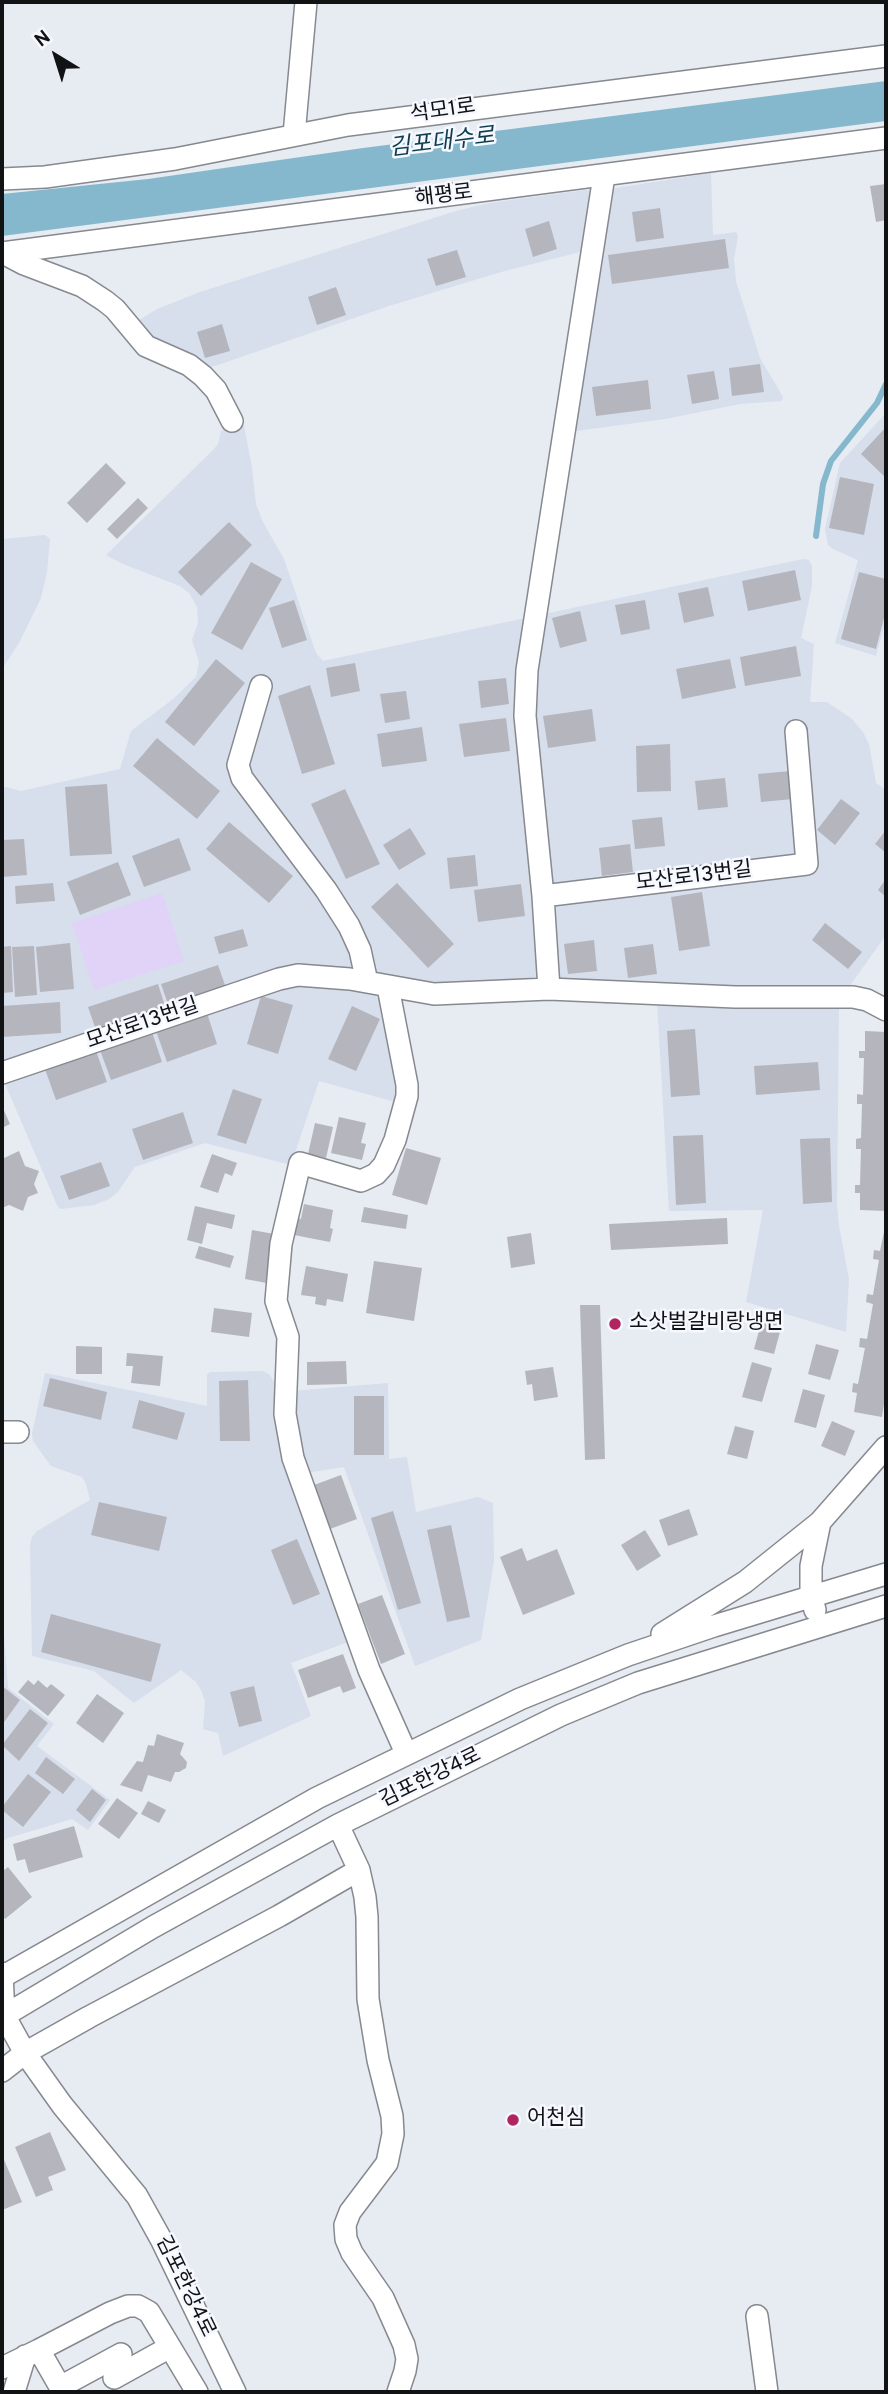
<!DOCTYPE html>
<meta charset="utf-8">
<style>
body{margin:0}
#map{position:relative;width:888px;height:2394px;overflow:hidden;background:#e7ebf2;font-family:Overpass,sans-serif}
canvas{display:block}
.frame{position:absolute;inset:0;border:4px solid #111214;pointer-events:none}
.north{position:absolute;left:21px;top:21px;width:70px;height:70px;-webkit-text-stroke:5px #f5f8ff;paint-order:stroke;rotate:322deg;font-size:19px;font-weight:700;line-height:28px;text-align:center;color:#111214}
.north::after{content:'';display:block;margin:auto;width:24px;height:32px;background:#111214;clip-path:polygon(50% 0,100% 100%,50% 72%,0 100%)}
</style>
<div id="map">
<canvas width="888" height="2394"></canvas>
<div class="frame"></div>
<div class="north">N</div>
</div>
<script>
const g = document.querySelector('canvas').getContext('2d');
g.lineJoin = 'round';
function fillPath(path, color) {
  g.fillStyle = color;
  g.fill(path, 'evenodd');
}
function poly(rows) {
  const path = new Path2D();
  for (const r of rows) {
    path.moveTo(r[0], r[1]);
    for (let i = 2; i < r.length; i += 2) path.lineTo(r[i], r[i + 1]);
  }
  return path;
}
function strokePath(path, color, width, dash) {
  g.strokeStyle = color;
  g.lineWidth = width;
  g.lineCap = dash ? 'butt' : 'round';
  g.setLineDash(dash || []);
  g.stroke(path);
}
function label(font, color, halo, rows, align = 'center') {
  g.font = font + ' Overpass,"Noto Sans KR",sans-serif';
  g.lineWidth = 5;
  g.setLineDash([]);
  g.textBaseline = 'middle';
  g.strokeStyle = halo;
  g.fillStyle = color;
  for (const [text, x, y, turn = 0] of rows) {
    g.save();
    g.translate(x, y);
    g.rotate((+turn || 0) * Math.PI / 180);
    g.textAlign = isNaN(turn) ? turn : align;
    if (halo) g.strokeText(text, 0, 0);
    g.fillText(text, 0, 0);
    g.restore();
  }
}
const built = poly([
 [711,173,713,235,736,232,738,236,734,259,736,281,760,358,783,397,782,401,740,404,665,419,576,431,574,430,612,190,616,188],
 [586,190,591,191,584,251,501,272,389,306,212,367,160,345,136,322,157,309,200,292,456,211,489,203],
 [886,413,886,620,876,656,835,643,858,560,833,549,828,545,825,529,840,463],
 [244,426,252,468,256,504,263,522,284,559,316,653,323,661,803,559,809,560,812,566,812,586,801,638,814,644,810,702,827,702,852,719,863,732,869,744,876,783,886,790,886,935,849,987,766,989,537,979,500,979,432,985,338,969,2,1066,2,786,21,791,120,769,131,731,173,699,196,677,199,662,192,640,198,623,197,607,189,593,180,586,123,564,106,555,214,449,218,444,221,431],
 [45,535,50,539,47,572,41,598,19,643,2,669,2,539],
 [282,984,383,991,399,1062,399,1103,319,1081,291,1165,205,1143,135,1167,118,1192,109,1199,94,1205,60,1209,57,1205,3,1079],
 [657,1001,839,1001,837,1205,839,1226,849,1279,846,1332,746,1302,763,1210,669,1211],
 [263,1371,269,1374,274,1381,276,1412,351,1641,291,1663,311,1716,223,1756,218,1733,203,1729,205,1701,201,1690,196,1682,181,1670,134,1703,94,1671,32,1656,30,1545,32,1537,37,1531,90,1500,86,1484,82,1477,51,1466,33,1441,32,1434,45,1373,207,1406,207,1375,210,1372],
 [388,1383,389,1459,407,1457,416,1512,478,1497,493,1503,494,1561,481,1640,415,1666,344,1467,306,1473,298,1447,292,1391],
 [2,1607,8,1688,54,1724,37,1746,110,1800,88,1830,72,1819,8,1838,2,1842]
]);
const green = poly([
 [162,893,184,961,94,990,72,923]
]);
const water = poly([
 [886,81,886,121,2,236,2,194,148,179,363,148]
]);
const stream = poly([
 [816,536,823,484,831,461,877,403,886,384]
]);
const building = poly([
 [886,184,886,220,876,222,870,186],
 [660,208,664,238,636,242,632,212],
 [549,221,557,249,533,257,525,229],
 [725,239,729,268,612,284,608,255],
 [457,250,466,277,436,286,427,259],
 [336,287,346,315,317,325,308,297],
 [222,324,230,351,205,358,197,332],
 [760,364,764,392,732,396,729,368],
 [714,371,719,399,692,404,687,375],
 [648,380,651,409,596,416,592,387],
 [886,427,886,478,861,454],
 [106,463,126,483,87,523,67,503],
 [840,477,874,484,864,535,829,528],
 [138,498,148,508,117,539,107,529],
 [229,522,252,545,201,596,178,572],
 [251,562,282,579,242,650,211,633],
 [795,570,801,600,748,611,742,581],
 [859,572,886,579,886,610,876,649,841,639],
 [708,587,714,616,684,623,678,593],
 [294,600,307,640,282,648,269,608],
 [645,600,650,629,621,635,615,605],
 [580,611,587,641,560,648,552,618],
 [796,646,801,676,745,686,740,657],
 [216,659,245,683,194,746,165,722],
 [730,659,736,688,682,699,676,669],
 [355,663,360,691,331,697,326,668],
 [506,678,509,704,481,708,478,681],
 [310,685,335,764,302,774,278,696],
 [406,691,410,719,385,723,380,694],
 [592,709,596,741,548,748,543,716],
 [506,718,510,751,464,757,459,724],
 [422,727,427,761,382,767,377,734],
 [157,738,220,791,197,819,133,766],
 [670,744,671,791,637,792,636,746],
 [790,771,793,799,761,802,758,774],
 [725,778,728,807,698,810,695,781],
 [107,784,112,854,70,856,65,787],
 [345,789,380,864,346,879,311,804],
 [841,799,860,813,835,845,817,830],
 [662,817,665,846,635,849,632,820],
 [229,822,293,876,269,903,206,849],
 [410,828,426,854,399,870,383,845],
 [886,830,886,853,875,844],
 [179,838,191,870,144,887,132,856],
 [24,839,27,875,2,877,2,840],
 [630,844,633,872,602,876,599,848],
 [475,855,478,886,450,889,447,858],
 [118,862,131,895,80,915,67,882],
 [886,879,886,897,878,890],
 [53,883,55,901,16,904,15,886],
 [397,883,454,944,428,968,371,907],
 [521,884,525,916,478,922,474,890],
 [702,892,710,946,679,951,671,897],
 [825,923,862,952,848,969,812,940],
 [243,929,248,946,219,954,214,937],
 [594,940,597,971,568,974,564,944],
 [70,943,74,989,40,992,36,947],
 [653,944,657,974,628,978,624,948],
 [11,946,13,992,2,993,2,947],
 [34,946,37,995,15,997,12,947],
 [218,965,226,988,169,1007,161,984],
 [158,984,165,1006,96,1030,88,1007],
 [261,996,293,1005,278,1054,247,1044],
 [60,1002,61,1033,2,1037,2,1006],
 [352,1006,380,1019,356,1071,328,1059],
 [207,1013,217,1044,167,1062,156,1031],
 [695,1029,700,1095,671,1097,667,1031],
 [865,1031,886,1032,886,1211,860,1210,860,1193,855,1193,855,1185,860,1185,861,1149,856,1149,856,1139,861,1138,862,1104,857,1104,857,1094,863,1095,864,1058,859,1058,859,1051,865,1051],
 [152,1032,162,1062,111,1080,100,1050],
 [96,1051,107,1082,56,1100,45,1069],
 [818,1062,820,1090,756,1095,754,1066],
 [233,1089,262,1099,246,1144,217,1135],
 [2,1106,10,1124,2,1128],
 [183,1112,193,1143,143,1160,132,1129],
 [339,1117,366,1123,361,1143,366,1144,362,1160,331,1153],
 [315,1123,333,1127,326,1158,308,1154],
 [703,1135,706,1203,676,1205,673,1136],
 [830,1138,832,1202,803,1204,800,1139],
 [406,1148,441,1158,427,1205,392,1195],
 [19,1151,25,1166,39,1171,34,1184,38,1193,28,1197,23,1211,9,1205,2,1208,2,1159],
 [212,1154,237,1163,232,1176,225,1173,218,1193,200,1187],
 [101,1162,110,1186,69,1200,60,1176],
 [304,1204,333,1210,330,1228,333,1229,330,1242,294,1235,297,1218,301,1219],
 [195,1206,235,1215,232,1229,207,1223,202,1244,187,1240],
 [364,1207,408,1215,406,1229,361,1222],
 [727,1218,728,1244,611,1250,609,1224],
 [252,1230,274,1234,267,1283,245,1279],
 [884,1232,886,1232,886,1391,882,1417,854,1412,857,1393,852,1392,853,1383,858,1384,865,1348,859,1347,860,1338,867,1339,873,1304,866,1302,867,1294,873,1295,879,1260,873,1259,874,1250,880,1251],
 [531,1233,535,1264,511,1268,507,1237],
 [199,1246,234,1256,230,1268,195,1258],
 [374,1261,422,1268,414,1321,366,1313],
 [306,1266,348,1274,343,1302,327,1299,326,1306,315,1304,316,1297,301,1295],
 [580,1305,600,1305,605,1459,585,1460],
 [214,1308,252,1313,249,1337,211,1332],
 [763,1316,783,1321,774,1354,754,1349],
 [816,1344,839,1350,830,1380,808,1374],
 [76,1346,102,1347,102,1374,76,1374],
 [127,1353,163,1356,160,1386,131,1383,133,1366,126,1366],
 [346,1361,347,1384,307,1385,307,1362],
 [752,1362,772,1368,762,1402,742,1397],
 [553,1367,558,1397,534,1401,532,1384,527,1385,525,1371],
 [50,1378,107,1392,101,1420,43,1406],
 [248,1380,250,1441,220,1441,219,1381],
 [803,1389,825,1395,816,1428,794,1422],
 [354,1396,384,1396,384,1455,354,1455],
 [139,1400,185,1413,177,1440,132,1428],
 [832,1421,855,1431,845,1456,821,1446],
 [735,1426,754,1431,747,1459,727,1454],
 [341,1475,357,1519,330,1529,314,1485],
 [99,1502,167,1517,159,1551,91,1535],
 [689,1509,698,1535,668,1546,659,1520],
 [393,1511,421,1603,398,1610,371,1518],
 [451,1525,470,1617,447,1622,427,1530],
 [645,1530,661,1556,637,1571,621,1545],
 [297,1539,320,1594,293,1605,271,1550],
 [522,1548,527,1561,557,1549,575,1594,523,1615,500,1557],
 [382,1595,405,1654,381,1664,358,1604],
 [51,1614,161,1644,151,1682,41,1652],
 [343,1654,356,1688,343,1693,340,1686,308,1698,298,1670],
 [28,1680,34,1685,38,1680,47,1688,51,1684,65,1695,48,1716,18,1692],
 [2,1686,20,1700,2,1725],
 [254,1686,262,1721,239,1727,230,1692],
 [97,1694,124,1713,103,1743,76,1723],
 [30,1709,48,1723,19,1761,2,1745],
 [157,1734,184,1743,180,1754,187,1762,186,1768,179,1772,175,1772,171,1782,148,1775,142,1792,120,1785,137,1761,143,1762,148,1745,154,1746],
 [46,1757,75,1779,63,1794,35,1773],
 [28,1774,51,1792,23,1827,2,1810,2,1807],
 [92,1789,106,1800,90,1822,76,1810],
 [117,1798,138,1813,119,1839,98,1824],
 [148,1801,166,1810,159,1823,141,1814],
 [74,1826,83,1857,29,1873,25,1859,17,1861,13,1844],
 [8,1867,32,1897,5,1919,2,1914,2,1872],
 [50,2132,66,2170,48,2177,53,2190,36,2197,15,2147],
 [2,2155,22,2202,2,2210]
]);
const minor = poly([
 [294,135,306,2],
 [2,179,45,177,175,159,348,125,886,56],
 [2,253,886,138],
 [3,253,24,264,82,286,105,301,115,309,146,346,189,365,203,376,216,390,232,421],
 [261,686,238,765,242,778,326,890,349,926,360,950,367,982],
 [543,896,525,716,527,670,604,176],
 [388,987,407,1085,407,1096,395,1140,384,1165,376,1174,361,1181,300,1163,281,1244,276,1301,288,1337,285,1414,293,1458,369,1670,406,1753],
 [549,989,543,896,807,864,796,731],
 [2,1073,279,979,298,975,350,979,434,994,549,989,735,997,853,997,867,1000,886,1010],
 [2,1432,18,1432],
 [815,1610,811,1596,811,1566,820,1522,886,1447],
 [662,1634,745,1582,820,1522],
 [338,1825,359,1870,365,1897,367,1917,368,1999,378,2060,392,2116,393,2134,387,2163,350,2212,345,2225,346,2239,352,2253,383,2298,404,2345,407,2359,405,2371,398,2392],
 [2,1973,4,2015,25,2053,62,2105,137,2196,162,2241,235,2392],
 [2,1977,317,1798,520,1699,628,1655,714,1626,886,1574],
 [2,2017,153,1927,338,1825,561,1715,638,1683,886,1606],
 [2,2071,25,2053,89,2017,279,1916,359,1870],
 [757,2316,767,2392],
 [39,2350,110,2313,128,2306,138,2306,149,2312,197,2392],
 [2,2368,39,2350,63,2392],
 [114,2378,170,2347],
 [60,2387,121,2354],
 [14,2392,25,2356]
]);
const markers = [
 [615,1324,7,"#b02460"],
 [513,2120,7,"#b02460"]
];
const streetNames = [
 ["석모1로",443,112,-8],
 ["해평로",444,197,-7],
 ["모산로13번길",694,878,-7],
 ["모산로13번길",143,1025,-19],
 ["김포한강4로",431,1779,-26],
 ["김포한강4로",184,2287,64]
];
const poiNames = [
 ["소삿벌갈비랑냉면",629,1324],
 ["어천심",527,2120]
];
const waterNames = [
 ["김포대수로",442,144,-7]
];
fillPath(built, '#d7deec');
fillPath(green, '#e1d2f8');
fillPath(water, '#85b8cd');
strokePath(stream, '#85b8cd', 6);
fillPath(building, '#b5b6bd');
strokePath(minor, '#86898f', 24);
strokePath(minor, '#fff', 21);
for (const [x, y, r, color] of markers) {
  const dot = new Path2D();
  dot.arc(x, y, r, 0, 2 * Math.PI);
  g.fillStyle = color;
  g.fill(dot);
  strokePath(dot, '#f5f8ff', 2.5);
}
label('21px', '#111214', '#f5f8ff', streetNames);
label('21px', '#111214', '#f5f8ff', poiNames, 'left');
label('italic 23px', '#0e3c4c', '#f5f8ff', waterNames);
</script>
